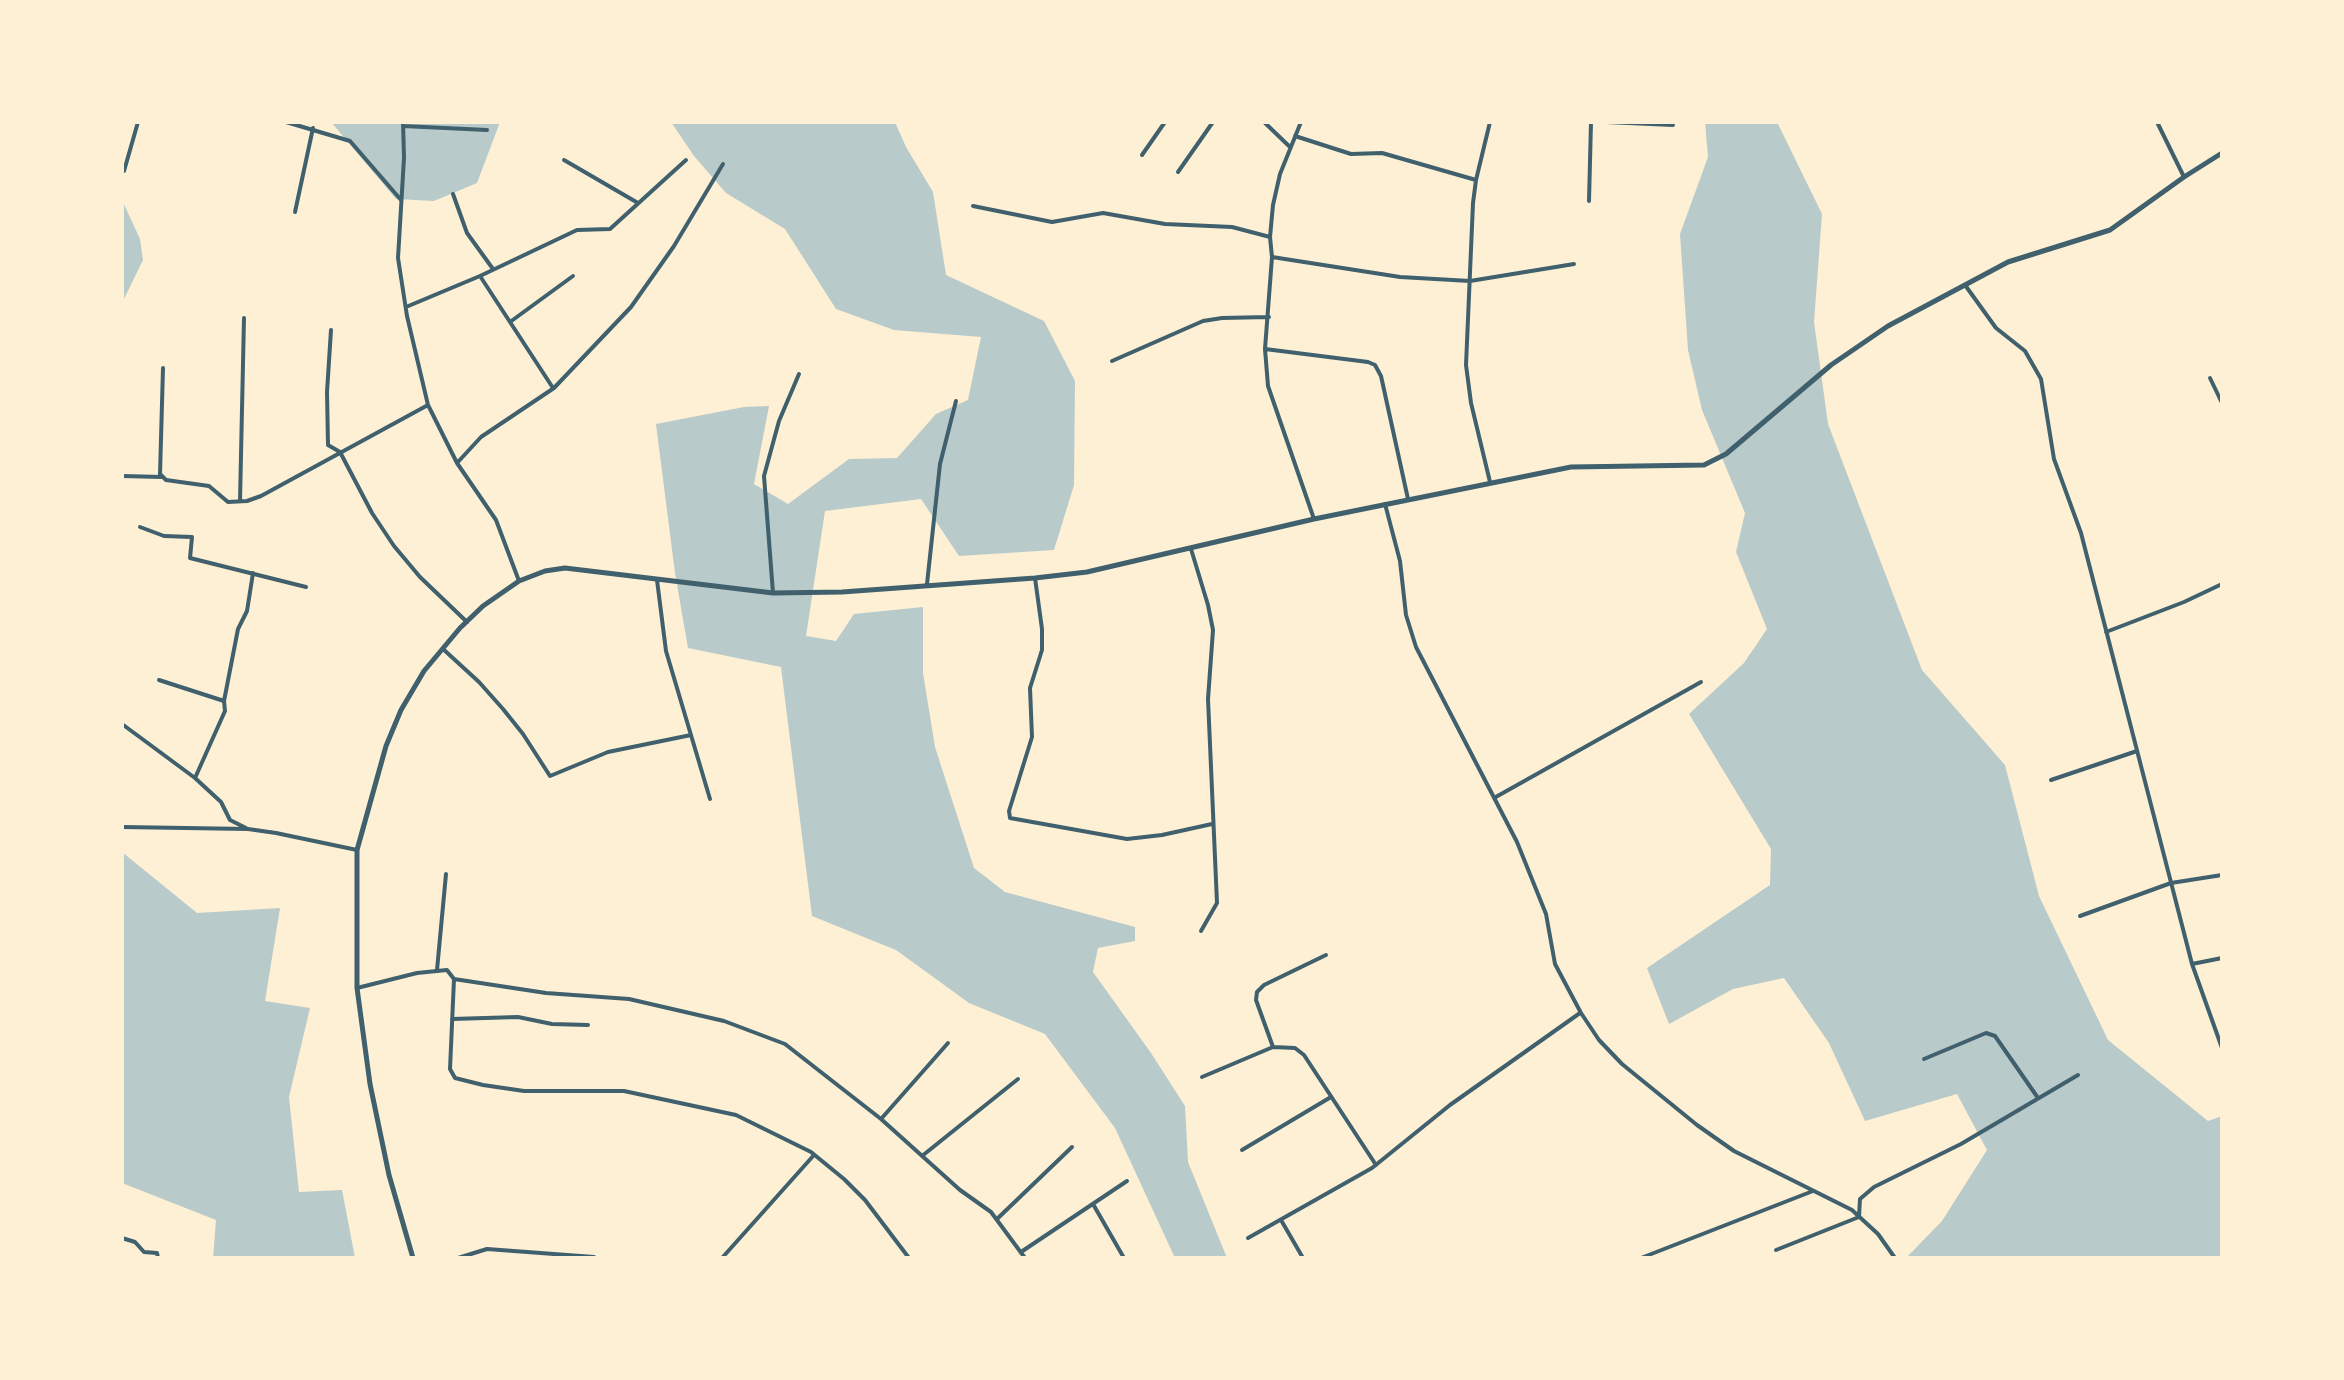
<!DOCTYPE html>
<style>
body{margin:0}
#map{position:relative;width:2344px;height:1380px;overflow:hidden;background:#fdf0d5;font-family:"Nunito Sans",sans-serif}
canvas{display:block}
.frame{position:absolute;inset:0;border:124px solid #fdf0d5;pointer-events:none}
</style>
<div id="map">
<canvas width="2344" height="1380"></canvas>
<div class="frame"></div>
</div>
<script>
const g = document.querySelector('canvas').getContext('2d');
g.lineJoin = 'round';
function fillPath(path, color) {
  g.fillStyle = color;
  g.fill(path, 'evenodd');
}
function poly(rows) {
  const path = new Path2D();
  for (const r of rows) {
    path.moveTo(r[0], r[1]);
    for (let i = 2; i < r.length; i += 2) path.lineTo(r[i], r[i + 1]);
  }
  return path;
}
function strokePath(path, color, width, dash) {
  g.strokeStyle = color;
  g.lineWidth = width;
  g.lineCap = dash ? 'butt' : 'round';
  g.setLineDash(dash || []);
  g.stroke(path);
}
const green = poly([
 [331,122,500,122,477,183,434,201,396,199],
 [671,122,895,122,906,147,933,192,946,275,1044,321,1075,381,1074,485,1054,550,959,556,921,499,825,511,806,636,836,641,854,614,923,607,923,673,935,747,974,868,1005,892,1135,927,1135,941,1098,948,1093,972,1151,1053,1185,1106,1188,1162,1227,1258,1175,1258,1115,1128,1045,1034,969,1003,896,950,812,916,781,667,688,648,675,573,656,424,744,407,769,406,754,484,788,504,849,459,897,458,936,414,968,400,981,337,894,330,836,309,785,229,726,193,694,156],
 [1705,122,1777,122,1822,214,1814,322,1828,424,1922,670,2005,765,2039,896,2108,1040,2208,1121,2222,1116,2222,1258,1906,1258,1942,1221,1987,1150,1957,1094,1865,1121,1829,1043,1784,978,1733,989,1669,1024,1647,968,1770,885,1771,849,1689,714,1744,663,1767,629,1736,552,1745,513,1702,410,1688,350,1680,234,1708,157],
 [122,200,140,239,143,260,122,303],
 [122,852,197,913,280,908,265,1001,310,1008,289,1097,299,1192,342,1190,355,1258,213,1258,216,1220,122,1183]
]);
const minor = poly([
 [286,122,350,141,401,200],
 [403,122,404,158,398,258,407,316,428,405,457,463,496,520,519,581],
 [1264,122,1290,147],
 [1301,122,1280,174,1273,205,1270,237,1272,257,1265,349,1268,386,1314,519],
 [1606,122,1673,125],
 [2157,122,2184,177],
 [403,126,487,130],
 [1295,136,1351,154,1382,153,1476,180],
 [1142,155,1165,122],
 [564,160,638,203],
 [124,171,138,122],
 [1178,172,1213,122],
 [453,194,467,233,493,269],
 [1589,201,1591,122],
 [973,206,1052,222,1103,213,1165,224,1232,227,1270,237],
 [295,212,313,128],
 [1272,257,1400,277,1470,281,1574,264],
 [480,276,553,388],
 [1965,285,1996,328,2025,351,2041,379,2054,459,2081,533,2192,964,2222,1048],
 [406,307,480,276,577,230,610,229,686,160],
 [510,322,573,276],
 [331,330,327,392,328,445,340,452,372,513,394,546,420,577,467,622],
 [1265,349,1368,362,1375,365,1381,376,1408,499],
 [1112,361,1203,321,1222,318,1269,317],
 [163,368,160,474,166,480,209,486,228,502,247,501,261,496,428,405],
 [2210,378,2222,403],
 [457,463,481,437,554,388,631,307,674,246,723,164],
 [122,476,162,477],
 [1490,482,1471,403,1466,365,1473,203,1476,180,1490,122],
 [240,501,244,318],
 [1385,504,1400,561,1406,615,1416,647,1517,842,1546,914,1555,964,1581,1013,1599,1040,1622,1064,1697,1125,1734,1151,1852,1210,1878,1234,1895,1258],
 [140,527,164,536,192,537,190,558,306,587],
 [1191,549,1208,605,1213,630,1208,699,1217,903,1201,931],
 [1035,578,1042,629,1042,650,1030,688,1032,737,1009,811,1010,818,1127,839,1162,835,1212,824],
 [657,580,666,651,710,799],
 [927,584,940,464,956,401],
 [773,593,764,476,779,421,799,374],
 [2106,632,2184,602,2222,584],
 [443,649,479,682,503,709,523,734,550,776,608,752,691,735],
 [159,680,224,701],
 [122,724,195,778,221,802,230,820,246,828],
 [195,778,225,711,224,701,238,629,247,611,253,573],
 [2051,780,2137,751],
 [1494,798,1701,682],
 [122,827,248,829,276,833,357,850],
 [2080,916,2171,883,2222,875],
 [2192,964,2222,958],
 [437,970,446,874],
 [454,979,450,1069,455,1078,483,1085,524,1091,624,1091,736,1115,811,1152,844,1179,865,1200,909,1258],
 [357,988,417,973,447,970,454,979,546,993,629,999,724,1021,785,1044,881,1119,960,1190,991,1212,1025,1258],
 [452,1019,518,1017,552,1024,588,1025],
 [1273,1047,1256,1000,1257,992,1264,985,1326,955],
 [1924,1059,1986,1033,1995,1036,2038,1098],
 [1202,1077,1273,1047,1295,1048,1304,1055,1376,1165],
 [881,1119,948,1043],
 [1242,1150,1331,1097],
 [922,1156,1018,1079],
 [1093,1204,1124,1258],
 [997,1219,1072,1147],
 [1281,1220,1303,1258],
 [122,1238,135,1242,144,1252,157,1253,158,1258],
 [1248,1238,1372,1168,1450,1105,1580,1013],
 [1776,1250,1859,1217,1860,1199,1874,1187,1961,1144,2078,1075],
 [1021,1252,1127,1181],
 [458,1258,487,1249,594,1257],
 [722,1258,814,1155],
 [1641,1258,1813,1191]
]);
const tertiary = poly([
 [413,1258,389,1175,370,1084,357,988,357,850,386,746,401,710,424,671,460,628,483,606,519,581,545,571,565,568,773,593,842,592,1035,578,1087,572,1314,519,1571,467,1704,465,1726,454,1831,365,1888,326,2008,262,2110,230,2184,177,2222,153]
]);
fillPath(green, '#b9caca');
strokePath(minor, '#3f606c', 4);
strokePath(tertiary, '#3f606c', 5);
</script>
